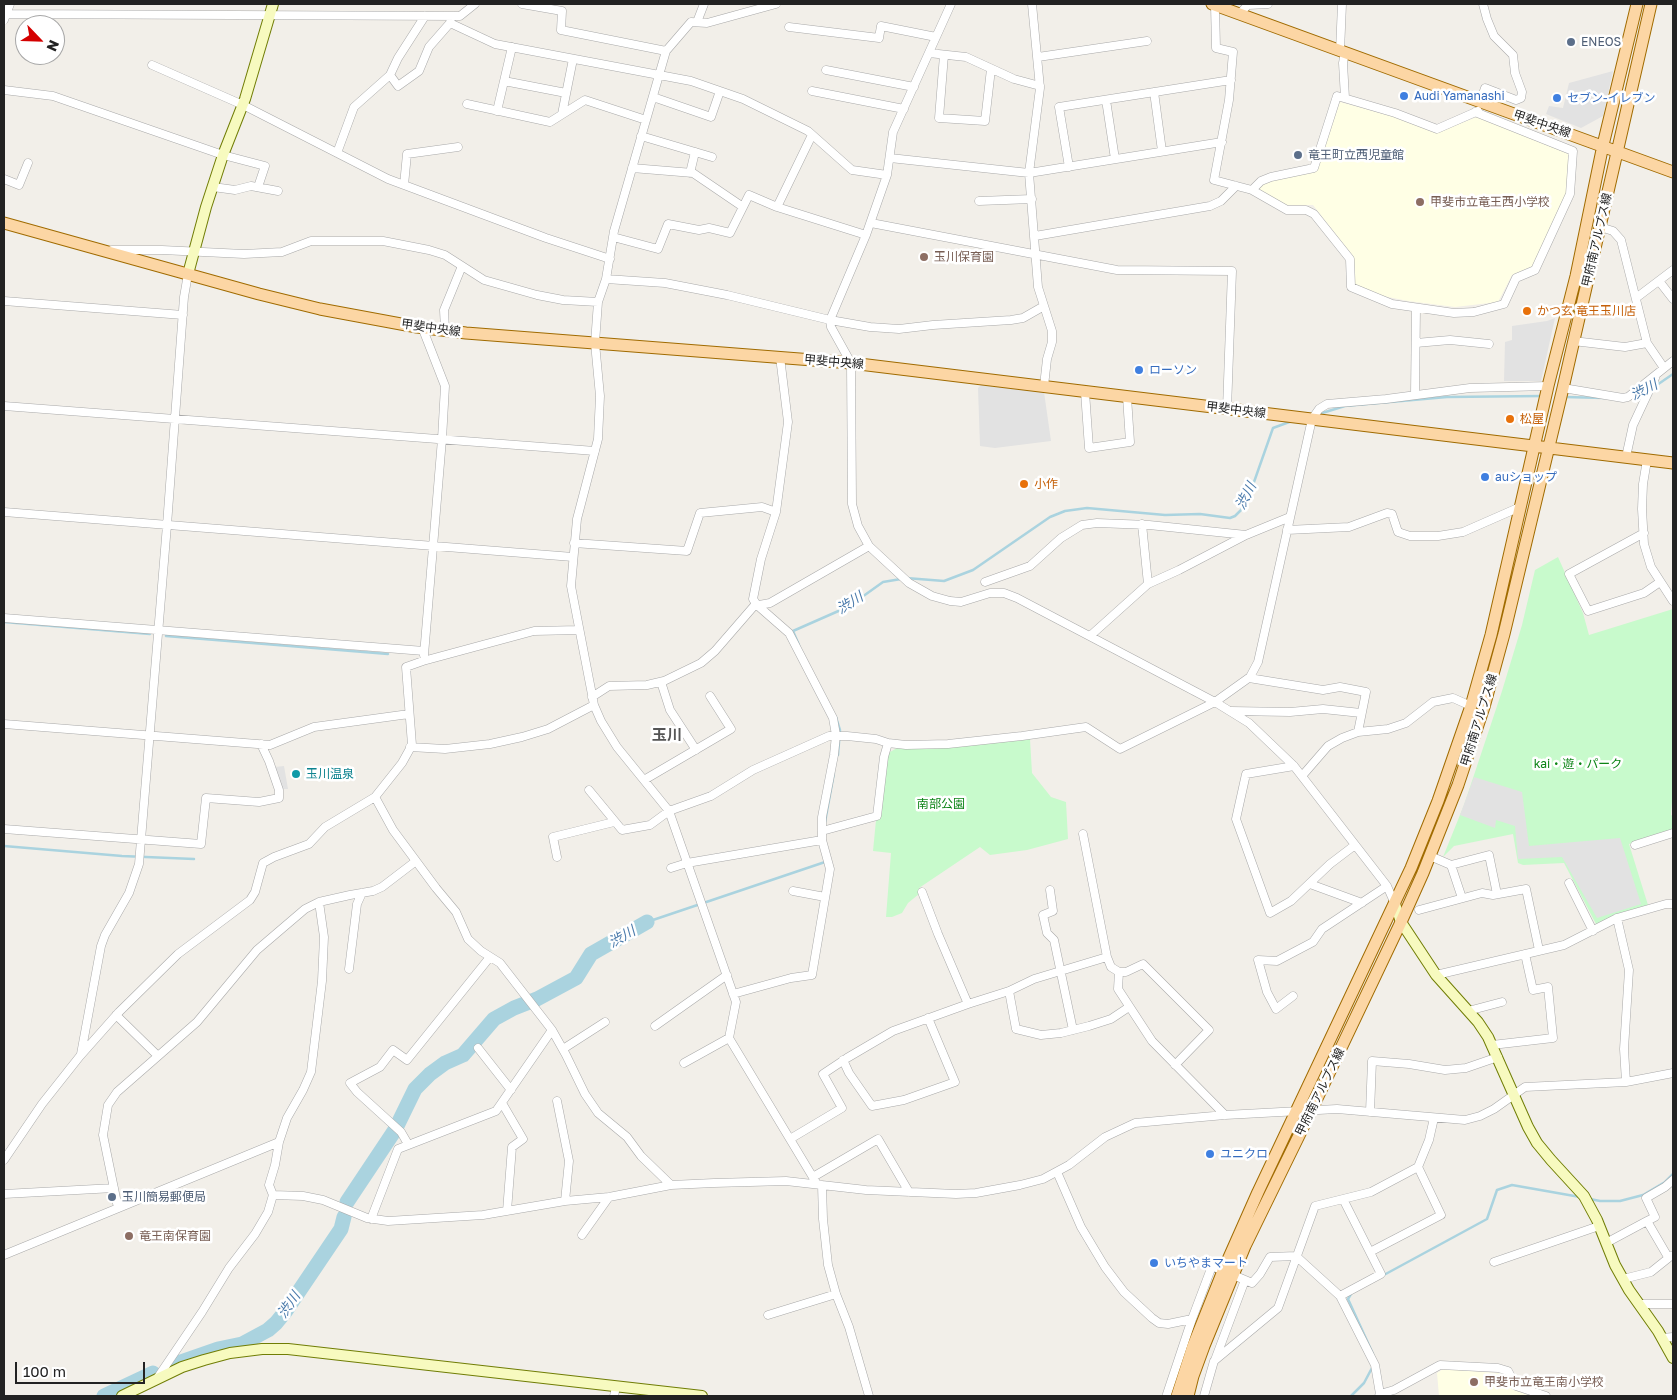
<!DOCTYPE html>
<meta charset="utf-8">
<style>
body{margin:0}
#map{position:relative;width:1677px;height:1400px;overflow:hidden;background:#f2efe9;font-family:"Golos Text",sans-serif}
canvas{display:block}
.frame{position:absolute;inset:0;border:5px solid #222;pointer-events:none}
.north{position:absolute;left:15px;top:15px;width:50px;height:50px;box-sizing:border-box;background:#fff;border:1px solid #a7a7a7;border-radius:50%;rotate:114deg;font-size:14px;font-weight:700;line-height:20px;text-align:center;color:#222}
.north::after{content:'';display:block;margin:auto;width:18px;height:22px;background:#d40000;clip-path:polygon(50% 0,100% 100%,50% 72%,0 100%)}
.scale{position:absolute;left:15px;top:1362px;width:130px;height:22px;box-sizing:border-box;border:2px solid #222;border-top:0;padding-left:6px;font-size:15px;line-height:18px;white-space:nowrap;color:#222;-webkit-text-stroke:4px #fff;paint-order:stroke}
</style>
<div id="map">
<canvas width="1677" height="1400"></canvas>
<div class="frame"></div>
<div class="north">N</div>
<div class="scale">100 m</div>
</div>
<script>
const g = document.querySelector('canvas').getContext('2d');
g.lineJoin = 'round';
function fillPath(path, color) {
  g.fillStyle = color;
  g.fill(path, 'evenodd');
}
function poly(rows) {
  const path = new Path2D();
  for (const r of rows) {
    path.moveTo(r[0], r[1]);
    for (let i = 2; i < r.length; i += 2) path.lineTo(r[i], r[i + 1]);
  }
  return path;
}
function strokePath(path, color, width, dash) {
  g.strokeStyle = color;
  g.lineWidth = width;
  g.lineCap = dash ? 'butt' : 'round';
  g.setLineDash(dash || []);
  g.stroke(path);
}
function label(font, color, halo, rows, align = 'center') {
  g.font = font + ' "Golos Text","Noto Sans JP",sans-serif';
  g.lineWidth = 5;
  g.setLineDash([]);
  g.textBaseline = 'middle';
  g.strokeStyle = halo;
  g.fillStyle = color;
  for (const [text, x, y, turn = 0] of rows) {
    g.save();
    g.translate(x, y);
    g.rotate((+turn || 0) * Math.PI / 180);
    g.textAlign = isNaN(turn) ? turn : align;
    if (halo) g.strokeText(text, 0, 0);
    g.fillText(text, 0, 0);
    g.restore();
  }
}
const education = poly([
 [1340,102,1394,117,1436,133,1477,117,1571,155,1567,193,1533,266,1512,275,1498,302,1455,307,1408,301,1378,295,1353,283,1353,256,1313,205,1283,205,1257,189,1263,183,1274,180,1317,171],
 [1443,1369,1510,1374,1511,1389,1530,1396,1439,1396,1437,1373]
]);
const park = poly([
 [1558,557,1583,613,1589,635,1673,609,1673,788,1671,815,1673,816,1673,832,1629,844,1648,905,1617,915,1596,924,1564,863,1523,865,1518,863,1513,834,1454,846,1443,857,1464,805,1502,691,1522,625,1535,570],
 [1030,739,1032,773,1051,797,1066,802,1068,839,1027,850,990,855,980,847,919,888,919,894,908,903,902,913,892,917,886,917,891,853,873,851,876,820,881,815,886,757,890,752,897,748]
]);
const parking = poly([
 [1613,71,1603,116,1581,128,1546,114,1549,106,1563,108,1569,83],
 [1555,318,1541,381,1504,381,1505,342,1512,340,1512,326,1547,321],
 [982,384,1044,392,1051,441,995,448,980,446,978,388],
 [284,766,288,789,281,789,275,767],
 [1474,777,1522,792,1529,846,1620,838,1641,904,1597,918,1562,857,1518,859,1515,826,1496,820,1495,828,1460,815]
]);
const stream = poly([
 [1654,387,1673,374],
 [1565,397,1604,398],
 [1632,398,1645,393],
 [1319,414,1345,406,1447,397,1542,396],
 [906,578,944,581,973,570,1050,517,1065,511,1087,508,1165,515,1200,514,1230,518,1235,516,1241,510,1254,482,1273,428,1292,421],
 [4,622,150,634],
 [166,636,388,654],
 [799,645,793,631,843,609,862,597,883,582,901,579],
 [836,717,840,730,838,755],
 [825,822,834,773],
 [4,846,122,856,194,859],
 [647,922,825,862],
 [1590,1199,1600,1201,1620,1201,1643,1195,1665,1182,1673,1174],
 [1382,1276,1487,1219,1497,1190,1512,1185,1580,1197],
 [1351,1294,1348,1299,1373,1354],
 [1351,1396,1364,1383,1373,1366]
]);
const river = poly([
 [347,1202,395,1130,415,1089,430,1074,445,1063,463,1055,494,1019,514,1008,537,999,576,978,591,954,647,922],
 [172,1365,218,1349,242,1344,268,1330,276,1323,285,1312,341,1229,344,1217],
 [104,1396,153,1373]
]);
const street = poly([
 [522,4,562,11,561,30,666,51],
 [776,4,707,23,691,22,666,51,614,231,606,279,598,302,595,343,600,396,598,439,577,519,571,586,594,705,601,721,617,747,669,811,736,1002,729,1038,817,1184],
 [951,4,893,132,887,175,866,235,830,320,831,327,851,363,852,504,858,526,869,546,909,583,932,596,950,601,961,602,990,593,1004,593,1017,598,1215,702,1249,723,1294,766,1387,886,1395,904],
 [1032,4,1040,88,1029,173,1038,287,1052,331,1052,342,1047,359,1044,386],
 [1215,5,1216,48,1233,52,1229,100,1214,180,1252,190,1287,210,1306,210,1314,214,1350,259,1351,287,1392,304,1454,313,1474,312,1504,304,1516,278,1535,270,1570,194,1573,151,1475,112],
 [6,14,460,16,475,4],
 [1239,14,1248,5,1268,4],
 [4,20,10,4],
 [697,22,704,4],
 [450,23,495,44,691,81,743,99,808,131,852,170,887,175],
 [789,27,879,38,881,26,936,37],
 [1340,51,1342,4],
 [1345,52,1343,63,1345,98],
 [929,53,966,57,1014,79,1040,86],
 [944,55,939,118,985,121,991,69],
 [1038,57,1147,41],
 [152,65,243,105,388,179,546,238,610,259],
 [826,70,914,87],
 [390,75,398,58,425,16],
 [504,81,566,93],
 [4,90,53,96,223,155,265,166,258,187],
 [812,91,904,109],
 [1154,92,1162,151],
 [653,97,711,117,720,91],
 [1106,100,1115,159],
 [1480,102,1485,88,1516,100,1521,98,1522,92,1515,73,1513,55,1494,36,1487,19,1483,4],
 [467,104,550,122,585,100,646,120],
 [497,111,512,47],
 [562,114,573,59],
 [641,136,712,157],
 [337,153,354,107,390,75,398,86,419,71,429,47,450,23,451,18],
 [890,158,1029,173,1222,142],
 [1069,167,1059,107,1231,80],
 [632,168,693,173,743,207],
 [690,173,695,152],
 [4,179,19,185,28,163],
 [404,185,407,154,458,147],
 [213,187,235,190,251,186,278,191],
 [1252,190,1261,181,1271,177,1314,168,1337,96,1395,113,1437,129,1478,111],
 [979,201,1032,199],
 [777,207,812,135],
 [871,223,1117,270,1232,271,1227,409],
 [1600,227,1613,231,1621,240,1647,343,1664,368],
 [1035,236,1210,206,1221,201,1236,186],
 [613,237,658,249,668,224,699,230,709,228,730,233,749,195,777,207,866,235],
 [112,250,162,250,244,254,282,252,311,241,383,241,429,250,445,255,484,280,537,295,563,300,598,302],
 [606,279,665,283,727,295,830,320,870,327,899,329,933,325,1011,320,1023,318,1044,306],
 [1659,281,1673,299],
 [1636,298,1673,270],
 [4,301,183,315],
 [422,327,445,386,442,439,424,655],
 [445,330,444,310,462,266],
 [1573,341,1625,347,1647,343],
 [1416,343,1450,340,1489,344],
 [1563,388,1623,398,1628,397,1673,361],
 [1085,392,1089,448,1130,442,1127,397],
 [1415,395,1416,308],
 [4,406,595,451],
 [1626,457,1633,425,1655,378],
 [1647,460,1643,484,1642,509,1644,544,1651,567,1673,601],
 [4,512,573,557],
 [1142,524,1148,584],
 [1287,530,1349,527,1387,513,1392,514,1398,532,1410,536,1438,536,1463,532,1520,507],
 [1644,533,1569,574,1588,611,1644,593,1660,582],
 [574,543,687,551,700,513,762,507,776,512],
 [985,582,1030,566,1061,538,1082,525,1097,523,1149,525,1246,535,1290,517],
 [4,618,424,651],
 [1090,636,1148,584,1179,570,1246,535],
 [1249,678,1323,690,1340,687,1366,692,1358,732],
 [661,682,670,710,696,750],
 [592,697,609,686,647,685,664,681,701,663,715,651,754,606,770,603,869,546],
 [1231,711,1290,712,1323,709,1361,713],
 [4,724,270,745,314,727,409,714],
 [410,747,445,749,490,744,522,737,548,729,594,705],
 [1294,766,1246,774,1236,819,1270,913,1291,901,1330,864,1355,845],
 [1302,776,1328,746,1342,738,1358,732,1388,729,1406,723,1433,702,1453,698,1471,706],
 [644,780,731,729,710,696],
 [589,790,622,830,650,825,669,811,711,796,753,770,829,736,847,736,876,739,888,743,906,745,948,744,1022,736,1086,727,1120,749,1215,702,1250,677,1258,662,1312,419,1319,409,1327,404,1386,399,1470,388,1548,386],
 [375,797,393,830,436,888,456,912,468,939,481,951,500,963,552,1030,566,1055,585,1094,598,1113,627,1137,641,1156,671,1185],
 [4,829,201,844,206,798,259,802,279,798,279,790,269,761,261,744],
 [822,831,877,816,884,757,888,743],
 [1083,834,1107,957,1111,967,1119,972,1126,972,1143,964,1209,1030,1175,1065],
 [1635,845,1673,833],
 [1430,856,1451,865,1462,898],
 [557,857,553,837,614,822],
 [1451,865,1489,855,1497,894],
 [671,868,687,863,822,840],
 [1569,883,1593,931],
 [1310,884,1362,903],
 [1050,890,1053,911,1043,915,1047,933,1054,940,1073,1030],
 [793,891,825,897],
 [922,892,938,934,968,1004],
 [1419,910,1482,893,1493,895,1526,889,1539,950],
 [1617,918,1629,970,1624,1049,1626,1082],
 [349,969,357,904,362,893],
 [1119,972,1118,989,1152,1041,1225,1115],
 [1436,975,1564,945,1617,918,1666,904,1673,904],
 [1009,991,1016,1029,1041,1035,1061,1033,1089,1026,1111,1019,1129,1007],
 [733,994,791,978,812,975,830,869,822,840,822,817,834,755,836,735,833,718,789,633,757,605,753,599,761,559,776,512,788,422,780,357],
 [1293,996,1276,1009,1267,992,1258,960,1277,961,1313,942,1322,929,1387,886],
 [1468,1011,1502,1002],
 [116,1015,158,1056],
 [655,1026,727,975],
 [1492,1045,1553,1038,1548,987,1533,990,1525,954],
 [478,1048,511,1090],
 [563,1049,605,1022],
 [81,1054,101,946,105,935,129,893,139,864,167,525,184,297,188,274],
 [843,1060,849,1073,872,1106,904,1100,955,1082,928,1018],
 [684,1063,729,1038],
 [557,1101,569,1161,565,1201],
 [502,1103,523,1139,512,1147,507,1211],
 [1370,1112,1372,1061,1409,1064,1445,1070,1466,1068,1498,1057],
 [790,1139,842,1108,823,1074,847,1058,893,1031,968,1004,1009,991,1034,979,1107,957],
 [408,1144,401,1132,357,1092,350,1083,380,1067,393,1050,407,1060,490,957],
 [4,1160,42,1104,80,1056,119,1012,178,954,250,900,255,892,263,863,274,857,309,844,325,827,375,797,402,763,412,745,406,667,423,661,534,631,579,630],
 [1057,1172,1081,1227,1105,1267,1124,1292,1152,1318,1159,1323,1168,1324,1192,1319,1212,1266,1252,1283,1260,1274,1270,1257,1296,1256,1340,1296,1375,1365,1380,1394,1379,1396],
 [813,1177,878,1139,909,1192],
 [822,1185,823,1219,828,1265,836,1294,849,1327,869,1396],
 [4,1194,114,1188],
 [273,1195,303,1196,323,1200,367,1218,388,1221,483,1215,565,1201,609,1197,671,1185,714,1183,786,1181,866,1190,956,1194,976,1193,1020,1185,1043,1179,1069,1165,1105,1137,1135,1123,1225,1115,1337,1109,1465,1120,1480,1116,1494,1109,1525,1087,1626,1082,1673,1073],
 [118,1208,103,1135,108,1105,117,1092,197,1022,257,950,305,909,319,902,350,895,373,891,382,887,416,861],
 [371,1219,398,1149,496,1111,552,1030],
 [1647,1221,1655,1217,1646,1198,1665,1187,1673,1180],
 [582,1235,609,1197],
 [1606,1243,1647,1221,1668,1257],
 [1370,1252,1441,1215,1418,1167],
 [4,1255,279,1142],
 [1494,1262,1599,1226],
 [1623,1279,1651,1272,1671,1256],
 [1340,1296,1381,1274,1343,1199],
 [1640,1304,1673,1304],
 [768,1315,836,1294],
 [1662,1338,1673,1337],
 [1215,1360,1245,1280],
 [156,1380,202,1312,229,1268,255,1234,268,1212,273,1195,269,1185,275,1165,279,1142,287,1118,303,1090,311,1072,322,981,324,937,319,902],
 [1167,1394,1192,1319],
 [1380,1394,1394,1390,1440,1365,1498,1368,1508,1371,1516,1386,1546,1396],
 [614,1396,616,1387],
 [1204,1396,1214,1361,1278,1308,1315,1206,1371,1192,1418,1167,1429,1140,1434,1118]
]);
const secondary = poly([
 [188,274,206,207,223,155,245,99,273,4],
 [1395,904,1401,922,1436,975,1478,1022,1488,1037,1528,1127,1537,1143,1551,1160,1584,1196,1597,1220,1615,1265,1629,1290,1658,1331,1673,1358],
 [122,1396,182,1367,204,1360,230,1353,262,1349,288,1349,702,1396]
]);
const primary = poly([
 [1212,4,1673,172],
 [4,223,259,294,320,309,417,327,466,333,851,363,1673,463],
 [1177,1396,1193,1346,1223,1271,1258,1192,1411,868,1438,801,1471,706,1491,635,1548,386,1576,276,1603,145,1637,4],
 [1188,1396,1193,1376,1204,1346,1245,1246,1312,1109,1401,922,1423,873,1458,785,1484,707,1504,634,1563,388,1651,4]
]);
const markers = [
 [1571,42,5,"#5c6f8a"],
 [1404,96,5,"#3f7fe0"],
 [1557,98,5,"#3f7fe0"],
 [1298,155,5,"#5c6f8a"],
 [1420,202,5,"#8d6e63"],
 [924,257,5,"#8d6e63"],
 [1527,311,5,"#e8710a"],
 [1139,370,5,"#3f7fe0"],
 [1510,419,5,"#e8710a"],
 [1485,477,5,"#3f7fe0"],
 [1024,484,5,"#e8710a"],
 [296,774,5,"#0f9aa8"],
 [1210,1154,5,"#3f7fe0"],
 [112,1197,5,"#5c6f8a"],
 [129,1236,5,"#8d6e63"],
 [1154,1263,5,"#3f7fe0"],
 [1474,1382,5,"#8d6e63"]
];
const serviceNames = [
 ["ENEOS",1581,42],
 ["竜王町立西児童館",1308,155],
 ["玉川簡易郵便局",122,1197]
];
const shopNames = [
 ["Audi Yamanashi",1414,96],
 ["セブン-イレブン",1567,98],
 ["ローソン",1149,370],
 ["auショップ",1495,477],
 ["ユニクロ",1220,1154],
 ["いちやまマート",1164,1263]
];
const streetNames = [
 ["甲斐中央線",1542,124,19],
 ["甲府南アルプス線",1597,240,-77],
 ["甲斐中央線",431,328,8],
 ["甲斐中央線",834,362,5],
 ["甲斐中央線",1236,410,7],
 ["甲府南アルプス線",1479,720,-73],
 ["甲府南アルプス線",1320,1092,-64]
];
const educationNames = [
 ["甲斐市立竜王西小学校",1430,202],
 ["玉川保育園",934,257],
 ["竜王南保育園",139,1236],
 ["甲斐市立竜王南小学校",1484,1382]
];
const foodNames = [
 ["かつ玄 竜王玉川店",1537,311],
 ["松屋",1520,419],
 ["小作",1034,484]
];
const parkNames = [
 ["kai・遊・パーク",1578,764],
 ["南部公園",941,804]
];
const cultureNames = [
 ["玉川温泉",306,774]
];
const waterNames = [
 ["渋川",1644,390,-27],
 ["渋川",1246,496,-63],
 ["渋川",850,603,-32],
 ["渋川",622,937,-30],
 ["渋川",289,1305,-56]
];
const quarterNames = [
 ["玉川",667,735]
];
fillPath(education, '#ffffe5');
fillPath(park, '#c8facc');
fillPath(parking, '#e2e2e2');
strokePath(stream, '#aad3df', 2.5);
strokePath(river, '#aad3df', 15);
strokePath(street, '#a9a9a9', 9);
strokePath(secondary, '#707d05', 12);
strokePath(primary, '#a06b00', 13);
strokePath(street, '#fff', 8);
strokePath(secondary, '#f7fabf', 10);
strokePath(primary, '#fcd6a4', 11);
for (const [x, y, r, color] of markers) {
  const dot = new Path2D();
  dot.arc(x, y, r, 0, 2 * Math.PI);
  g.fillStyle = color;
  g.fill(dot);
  strokePath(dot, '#fff', 2);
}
label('12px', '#4e5e75', '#fff', serviceNames, 'left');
label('12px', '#366cbe', '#fff', shopNames, 'left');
label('12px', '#222', '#fff', streetNames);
label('12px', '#785e54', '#fff', educationNames, 'left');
label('12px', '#c56008', '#fff', foodNames, 'left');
label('12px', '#0c8416', '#fff', parkNames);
label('12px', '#0d838f', '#fff', cultureNames, 'left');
label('italic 14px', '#4a7aab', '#fff', waterNames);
label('bold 15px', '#555', '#fff', quarterNames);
</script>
